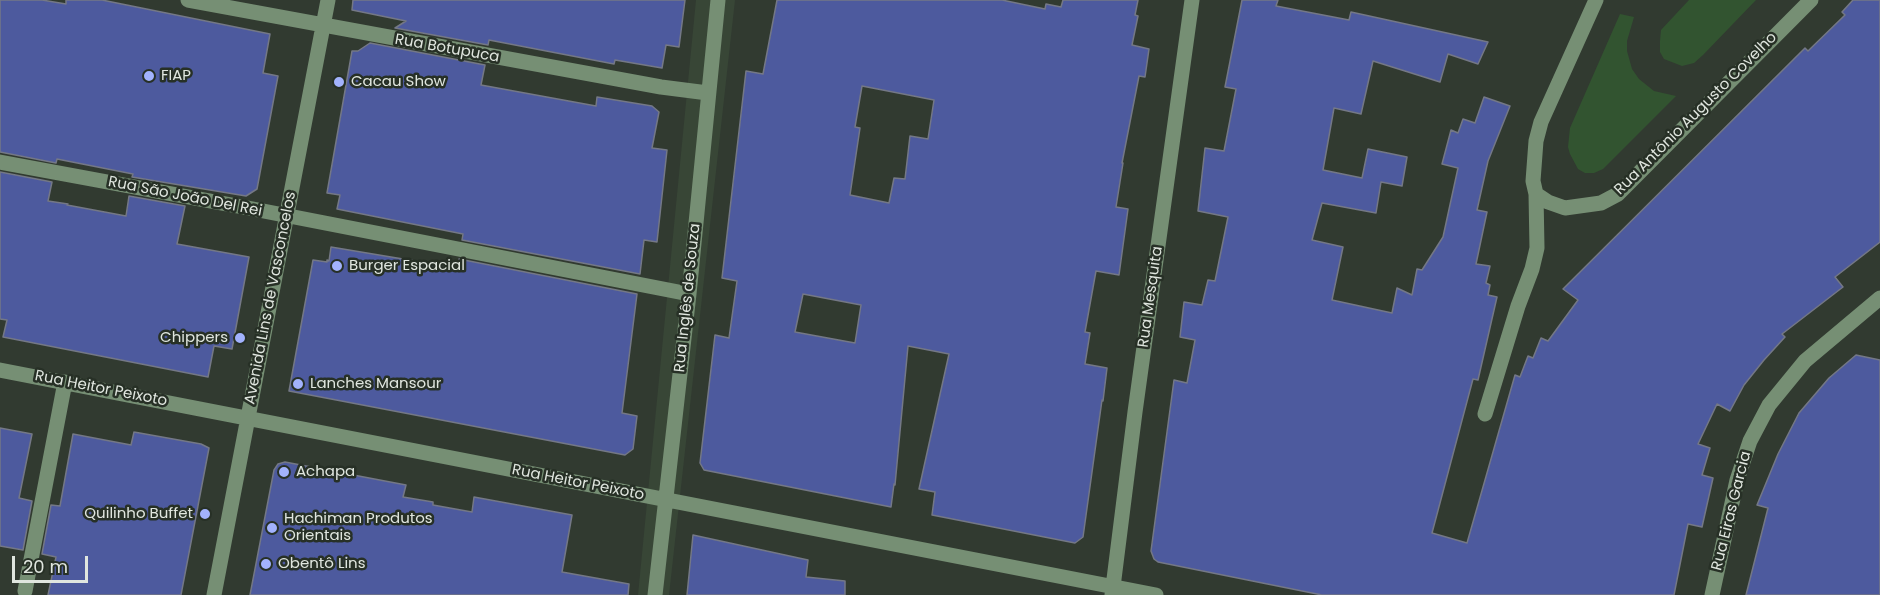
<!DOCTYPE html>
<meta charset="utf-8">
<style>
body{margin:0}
#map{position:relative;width:1880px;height:595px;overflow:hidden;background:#313a30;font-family:Poppins,sans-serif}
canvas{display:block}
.scale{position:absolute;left:12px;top:556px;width:76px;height:27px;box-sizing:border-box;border:3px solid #e0e6df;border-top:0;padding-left:8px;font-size:18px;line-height:21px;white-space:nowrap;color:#e0e6df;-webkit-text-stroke:4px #273026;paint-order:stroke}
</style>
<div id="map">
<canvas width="1880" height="595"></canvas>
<div class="scale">20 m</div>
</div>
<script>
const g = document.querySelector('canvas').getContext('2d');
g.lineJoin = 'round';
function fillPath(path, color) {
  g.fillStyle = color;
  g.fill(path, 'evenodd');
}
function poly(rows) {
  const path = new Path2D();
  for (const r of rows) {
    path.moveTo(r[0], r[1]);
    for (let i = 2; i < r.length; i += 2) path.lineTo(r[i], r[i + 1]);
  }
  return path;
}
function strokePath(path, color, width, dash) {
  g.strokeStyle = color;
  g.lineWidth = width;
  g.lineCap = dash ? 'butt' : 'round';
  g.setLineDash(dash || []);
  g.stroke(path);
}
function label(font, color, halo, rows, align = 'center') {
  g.font = font + ' Poppins,sans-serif';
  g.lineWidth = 5;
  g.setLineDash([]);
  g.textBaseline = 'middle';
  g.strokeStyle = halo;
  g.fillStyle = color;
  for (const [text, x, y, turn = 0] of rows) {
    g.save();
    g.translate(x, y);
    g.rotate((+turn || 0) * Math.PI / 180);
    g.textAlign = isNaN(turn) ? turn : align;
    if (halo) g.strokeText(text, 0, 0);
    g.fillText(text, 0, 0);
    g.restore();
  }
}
const built = poly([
 [696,0,735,0,669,595,638,595]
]);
const green = poly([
 [1689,0,1756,0,1703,55,1694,63,1682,66,1664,59,1660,52,1660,41,1661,30],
 [1620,14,1634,17,1627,41,1627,51,1632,69,1639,79,1654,91,1676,96,1603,169,1594,173,1585,173,1578,169,1570,154,1568,147,1570,128]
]);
const building = poly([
 [0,0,42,0,66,4,66,0,102,0,270,34,263,73,278,76,257,189,246,196,132,177,133,174,57,159,56,163,0,152,0,0],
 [353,0,685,0,679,47,666,45,662,68,615,60,614,64,489,40,488,45,395,28,406,21,352,10,353,0],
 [777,0,1002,0,1045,9,1046,4,1061,7,1063,0,1138,0,1135,15,1138,16,1132,45,1149,49,1145,77,1139,76,1122,163,1123,163,1116,207,1128,209,1119,275,1096,271,1085,332,1090,333,1085,364,1107,368,1103,401,1102,400,1083,537,1075,543,932,515,935,492,919,489,949,354,908,346,895,485,894,484,891,507,704,470,700,463,715,335,729,338,737,281,722,278,746,71,763,74,777,0],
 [862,86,934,100,928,139,910,136,905,179,894,178,889,203,850,195,860,128,855,127,862,86],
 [803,294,861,305,855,343,795,332,803,294],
 [1242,0,1278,0,1276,6,1349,20,1351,12,1488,42,1478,64,1448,54,1440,82,1373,61,1361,114,1334,108,1323,170,1362,178,1368,149,1407,157,1402,186,1381,182,1376,213,1322,203,1312,240,1343,247,1332,300,1392,313,1397,288,1412,295,1417,269,1422,270,1443,237,1458,168,1442,164,1451,130,1458,133,1463,119,1475,123,1484,97,1510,106,1488,161,1477,210,1487,212,1476,264,1490,266,1486,283,1490,285,1488,295,1497,297,1478,380,1473,379,1432,533,1467,543,1515,375,1520,377,1528,356,1533,358,1541,338,1548,341,1578,300,1563,289,1805,48,1808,51,1845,15,1842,12,1853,0,1880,0,1880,242,1835,277,1843,287,1782,334,1785,337,1764,360,1744,385,1730,411,1717,404,1698,444,1710,448,1702,475,1713,478,1702,527,1688,524,1674,595,1322,595,1158,562,1154,559,1151,551,1174,380,1187,383,1195,340,1180,337,1184,302,1202,305,1208,280,1215,281,1228,217,1198,211,1205,148,1224,151,1236,89,1225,87,1242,0],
 [370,43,485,65,481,85,596,106,597,97,652,106,659,112,652,148,667,150,657,242,644,240,640,274,462,240,463,234,337,209,340,195,327,193,352,51,358,51,370,43],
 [0,172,52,182,48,201,68,204,67,205,126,216,129,196,185,206,177,244,249,257,232,349,214,346,208,377,3,337,7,320,0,319,0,172],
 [331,247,457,268,459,259,637,294,622,413,637,416,633,449,625,455,289,391,313,260,327,262,327,260,329,261,331,247],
 [1856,355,1880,360,1880,595,1746,595,1768,508,1757,505,1778,454,1799,413,1829,378,1856,355],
 [0,428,32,434,19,498,32,501,23,550,0,546,0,428],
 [134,432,201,444,209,448,181,595,48,595,56,557,42,554,51,505,60,506,73,434,131,445,134,432],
 [285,462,406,485,403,497,433,502,433,505,472,512,474,497,572,515,562,572,629,584,628,595,250,595,274,470,278,464,285,462],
 [693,535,808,560,806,577,845,581,845,595,687,595,693,535]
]);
const minor = poly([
 [188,0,661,87,708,93],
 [0,162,248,208,689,294],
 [1536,194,1548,202,1565,208,1601,203,1618,194,1811,0],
 [0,370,1156,595],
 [1485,414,1518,306,1532,269,1537,248,1536,194,1533,181,1536,141,1541,122,1596,0],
 [25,591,65,382],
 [214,595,328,0],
 [655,595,689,294,718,0],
 [1112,595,1135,412,1192,0],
 [1712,595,1737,480,1750,441,1769,405,1805,361,1880,298]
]);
const markers = [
 [149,76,6,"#a2b2fd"],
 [339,82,6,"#a2b2fd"],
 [337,266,6,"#a2b2fd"],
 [240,338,6,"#a2b2fd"],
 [298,384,6,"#a2b2fd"],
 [284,472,6,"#a2b2fd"],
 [205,514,6,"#a2b2fd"],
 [272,528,6,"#a2b2fd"],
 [266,564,6,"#a2b2fd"]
];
const streetNames = [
 ["Rua Botupuca",447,49,10],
 ["Rua Antônio Augusto Covelho",1696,114,-45],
 ["Rua São João Del Rei",185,197,11],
 ["Rua Mesquita",1151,297,-82],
 ["Avenida Lins de Vasconcelos",271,298,-79],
 ["Rua Inglês de Souza",688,298,-84],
 ["Rua Heitor Peixoto",101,389,11],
 ["Rua Heitor Peixoto",578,483,11],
 ["Rua Eiras Garcia",1732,511,-76]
];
const poiNames = [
 ["FIAP",161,76],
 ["Cacau Show",351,82],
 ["Burger Espacial",349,266],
 ["Chippers",228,338,"right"],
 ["Lanches Mansour",310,384],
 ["Achapa",296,472],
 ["Quilinho Buffet",193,514,"right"],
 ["Hachiman Produtos",284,519],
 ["Orientais",284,536],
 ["Obentô Lins",278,564]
];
fillPath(built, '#384636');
fillPath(green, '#325430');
fillPath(building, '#4d5a9e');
strokePath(building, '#747886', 1.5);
strokePath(minor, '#768f74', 15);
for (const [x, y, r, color] of markers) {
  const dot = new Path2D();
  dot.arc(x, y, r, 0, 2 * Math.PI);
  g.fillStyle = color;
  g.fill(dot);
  strokePath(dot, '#273026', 2);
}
label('15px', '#e0e6df', '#273026', streetNames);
label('15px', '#e0e6df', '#273026', poiNames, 'left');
</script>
